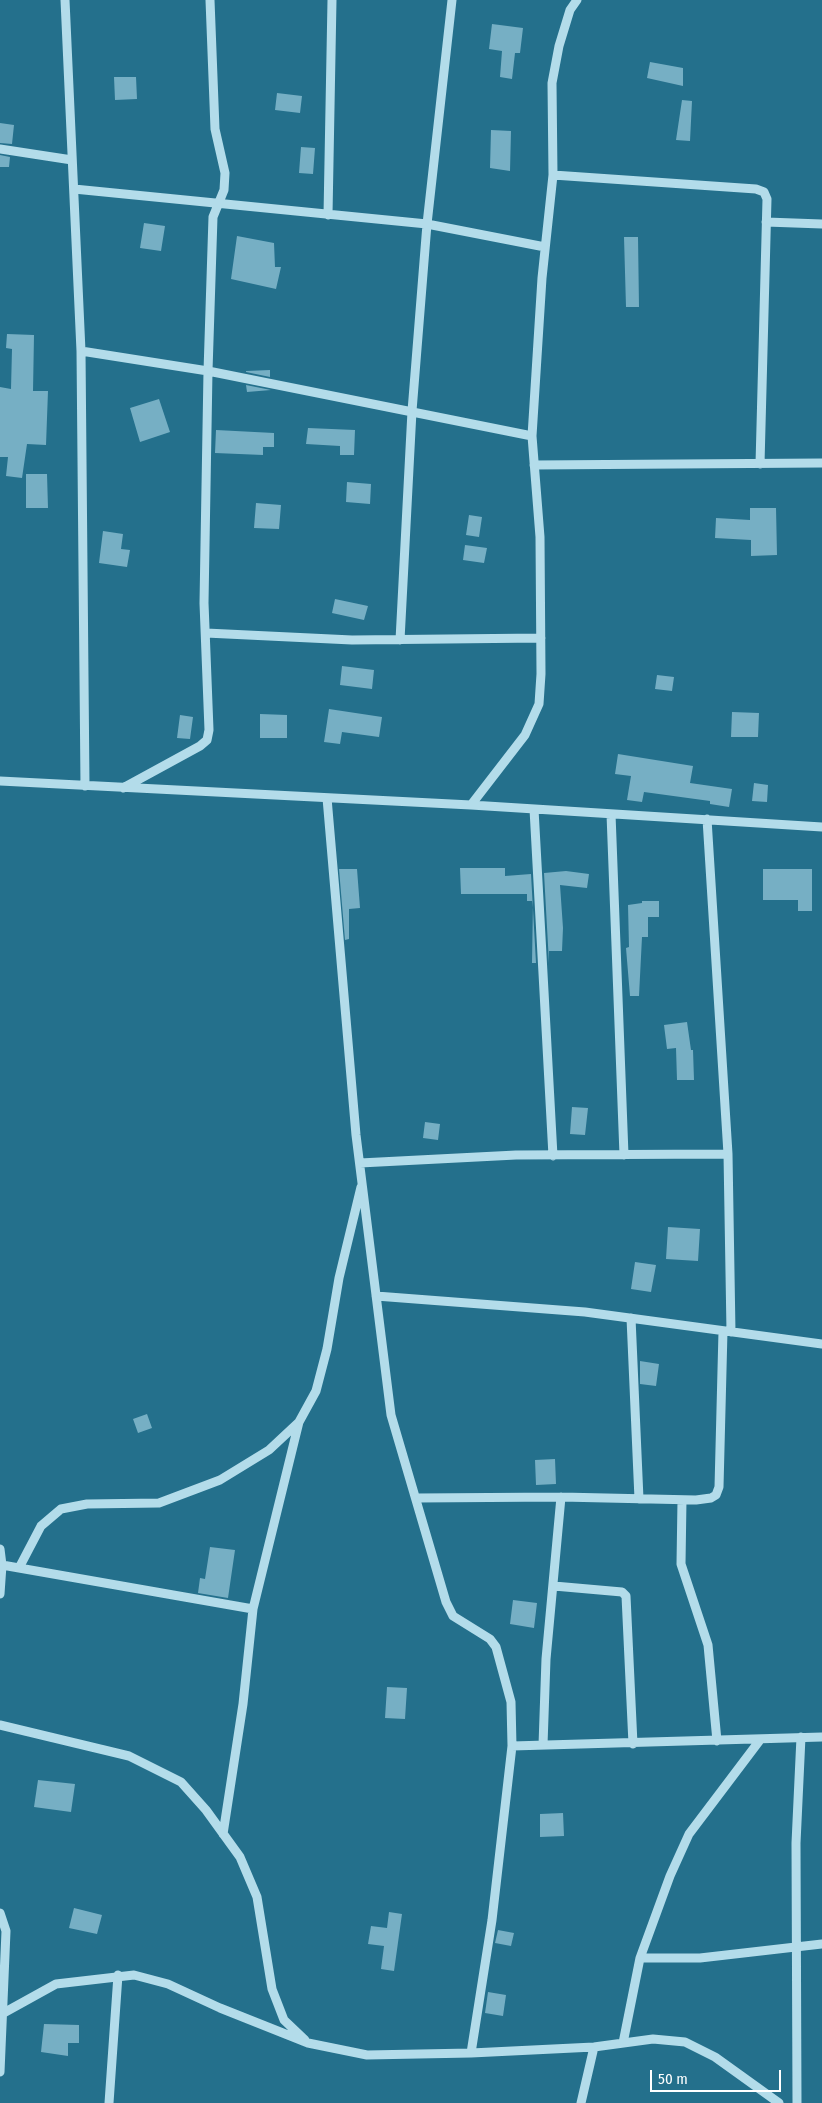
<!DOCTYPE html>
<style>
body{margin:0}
#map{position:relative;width:822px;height:2103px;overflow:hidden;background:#24708c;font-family:"Fira Sans Condensed",sans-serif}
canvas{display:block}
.scale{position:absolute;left:650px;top:2070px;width:131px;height:22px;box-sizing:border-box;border:2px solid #fff;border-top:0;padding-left:6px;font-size:15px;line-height:18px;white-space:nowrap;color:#fff;-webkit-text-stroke:4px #24708c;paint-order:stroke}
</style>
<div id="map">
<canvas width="822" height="2103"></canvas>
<div class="scale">50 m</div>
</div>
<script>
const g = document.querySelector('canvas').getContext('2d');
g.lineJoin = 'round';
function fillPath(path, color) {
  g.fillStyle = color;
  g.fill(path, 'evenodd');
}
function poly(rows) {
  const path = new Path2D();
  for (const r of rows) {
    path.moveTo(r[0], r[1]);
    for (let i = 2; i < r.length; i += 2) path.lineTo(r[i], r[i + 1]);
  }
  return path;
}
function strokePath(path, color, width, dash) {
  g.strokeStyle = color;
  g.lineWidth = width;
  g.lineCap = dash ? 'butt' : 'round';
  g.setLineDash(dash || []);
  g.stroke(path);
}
const building = poly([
 [492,24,523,28,520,53,515,53,512,79,500,77,502,51,489,49],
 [650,62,683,68,683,86,647,78],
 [114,77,136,77,137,99,115,100],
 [277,93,302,96,300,113,275,110],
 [682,100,692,101,690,141,676,140],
 [0,123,14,125,12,144,0,143],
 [491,130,511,131,510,171,490,168],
 [301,147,315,148,313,174,299,173],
 [0,155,10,157,9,167,0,167],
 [144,223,165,226,161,251,140,248],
 [237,236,274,243,275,267,281,267,276,289,231,279],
 [624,237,638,237,639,307,626,307],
 [7,334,34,335,33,391,48,391,46,445,27,444,22,478,6,476,8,457,0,457,0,387,11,389,12,349,6,348],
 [270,370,270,377,246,372,246,371],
 [246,385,271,390,247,392],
 [159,399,170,432,140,442,130,408],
 [308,428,355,430,354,455,340,455,340,446,306,444],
 [216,430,274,433,274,447,263,447,263,455,215,453],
 [26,474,47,474,48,508,26,508],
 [347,482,371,484,370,504,346,502],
 [256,503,281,505,279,529,254,528],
 [750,508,776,508,777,555,751,556,751,540,715,538,716,518,750,520],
 [469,515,482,517,479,537,466,535],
 [103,531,123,534,121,549,130,550,127,567,99,563],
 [465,545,487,548,484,563,463,560],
 [335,599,368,606,364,620,332,613],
 [342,666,374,670,372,689,340,685],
 [657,675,674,677,672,691,655,689],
 [329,709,382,717,379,737,342,732,340,744,324,742],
 [732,712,759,713,758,737,731,737],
 [260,714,287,715,287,738,260,738],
 [180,715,193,717,190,739,177,738],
 [618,754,693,766,690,783,732,789,729,807,710,804,710,801,644,792,642,802,627,800,631,776,615,774],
 [754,783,768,785,767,802,752,801],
 [460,868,505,868,505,876,531,874,536,963,532,963,533,901,527,901,527,894,461,894],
 [339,869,357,869,360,908,349,909,349,939,345,940],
 [763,869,812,869,812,911,798,911,798,900,763,900],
 [566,871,589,874,587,888,560,885,563,928,562,951,549,951,549,963,544,873],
 [642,901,659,901,659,917,648,917,648,937,642,937,639,996,630,996,626,948,629,947,628,905,642,903],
 [687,1022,691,1050,693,1050,694,1080,677,1080,676,1048,667,1049,664,1025],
 [572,1107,588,1108,585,1135,570,1134],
 [425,1122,440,1124,438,1140,423,1138],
 [668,1227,700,1229,698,1261,666,1259],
 [635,1262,656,1265,651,1292,631,1289],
 [640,1361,659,1364,656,1386,640,1384],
 [147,1414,152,1428,138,1433,133,1419],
 [555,1459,556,1484,536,1485,535,1460],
 [210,1547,235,1550,228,1598,198,1593,200,1578,205,1579],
 [513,1600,537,1603,534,1628,510,1624],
 [387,1687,407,1688,405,1719,385,1718],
 [38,1780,75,1784,71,1812,34,1807],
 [563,1813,564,1836,540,1837,540,1814],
 [74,1908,102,1915,97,1934,69,1928],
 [389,1912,402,1914,394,1971,381,1969,384,1946,368,1944,371,1926,387,1928],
 [498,1930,514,1933,511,1946,495,1943],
 [488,1992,506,1995,503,2016,485,2013],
 [44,2024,79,2025,79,2043,68,2043,68,2056,41,2052]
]);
const minor = poly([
 [65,0,81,351,85,786],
 [0,149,72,160],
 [553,175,756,189,764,192,767,199,760,464],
 [74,189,427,224,545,247],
 [328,215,332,0],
 [766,222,822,224],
 [81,351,208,371,532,436],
 [534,465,822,463],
 [206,633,352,640,541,638],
 [400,640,412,411,427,224,452,0],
 [0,781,471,805,822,827],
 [123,788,200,746,207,740,209,730,204,603,208,371,213,217,224,190,225,173,215,129,210,0],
 [327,798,356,1135,391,1415,446,1602,453,1616,490,1639,496,1647,511,1702,512,1746,492,1920,471,2053],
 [471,805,525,735,539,704,541,674,540,537,532,436,542,278,553,175,552,83,559,46,570,10,577,0],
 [534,809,553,1156],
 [611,814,624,1155],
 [707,819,728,1154,731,1332],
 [360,1163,516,1155,728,1154],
 [376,1296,585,1312,822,1344],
 [631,1318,639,1499],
 [417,1498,561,1497,696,1500,711,1498,716,1495,719,1487,723,1331],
 [682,1500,681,1564,708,1645,717,1741],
 [0,1549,2,1565,0,1594],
 [2,1565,253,1609],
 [19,1568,41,1526,61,1509,87,1504,159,1503,220,1480,269,1450,299,1422,316,1391,327,1349,339,1278,361,1187],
 [554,1586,622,1592,626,1596,633,1744],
 [0,1725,129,1756,181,1782,206,1810,240,1857,257,1897,272,1989,284,2020,305,2040],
 [543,1745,546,1659,561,1497],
 [512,1746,822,1737],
 [223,1834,243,1704,253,1609,299,1422],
 [0,1913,6,1931,0,2072],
 [640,1958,700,1958,822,1944],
 [0,2015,56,1984,134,1975,168,1984,220,2008,308,2043,367,2055,471,2053,594,2047,653,2039,685,2042,715,2057,779,2103],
 [623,2043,640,1958,670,1876,689,1834,760,1740],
 [109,2103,118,1975],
 [581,2103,594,2047],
 [797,2103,796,1843,801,1737]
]);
fillPath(building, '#76afc4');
strokePath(minor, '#b3dcea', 9);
</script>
